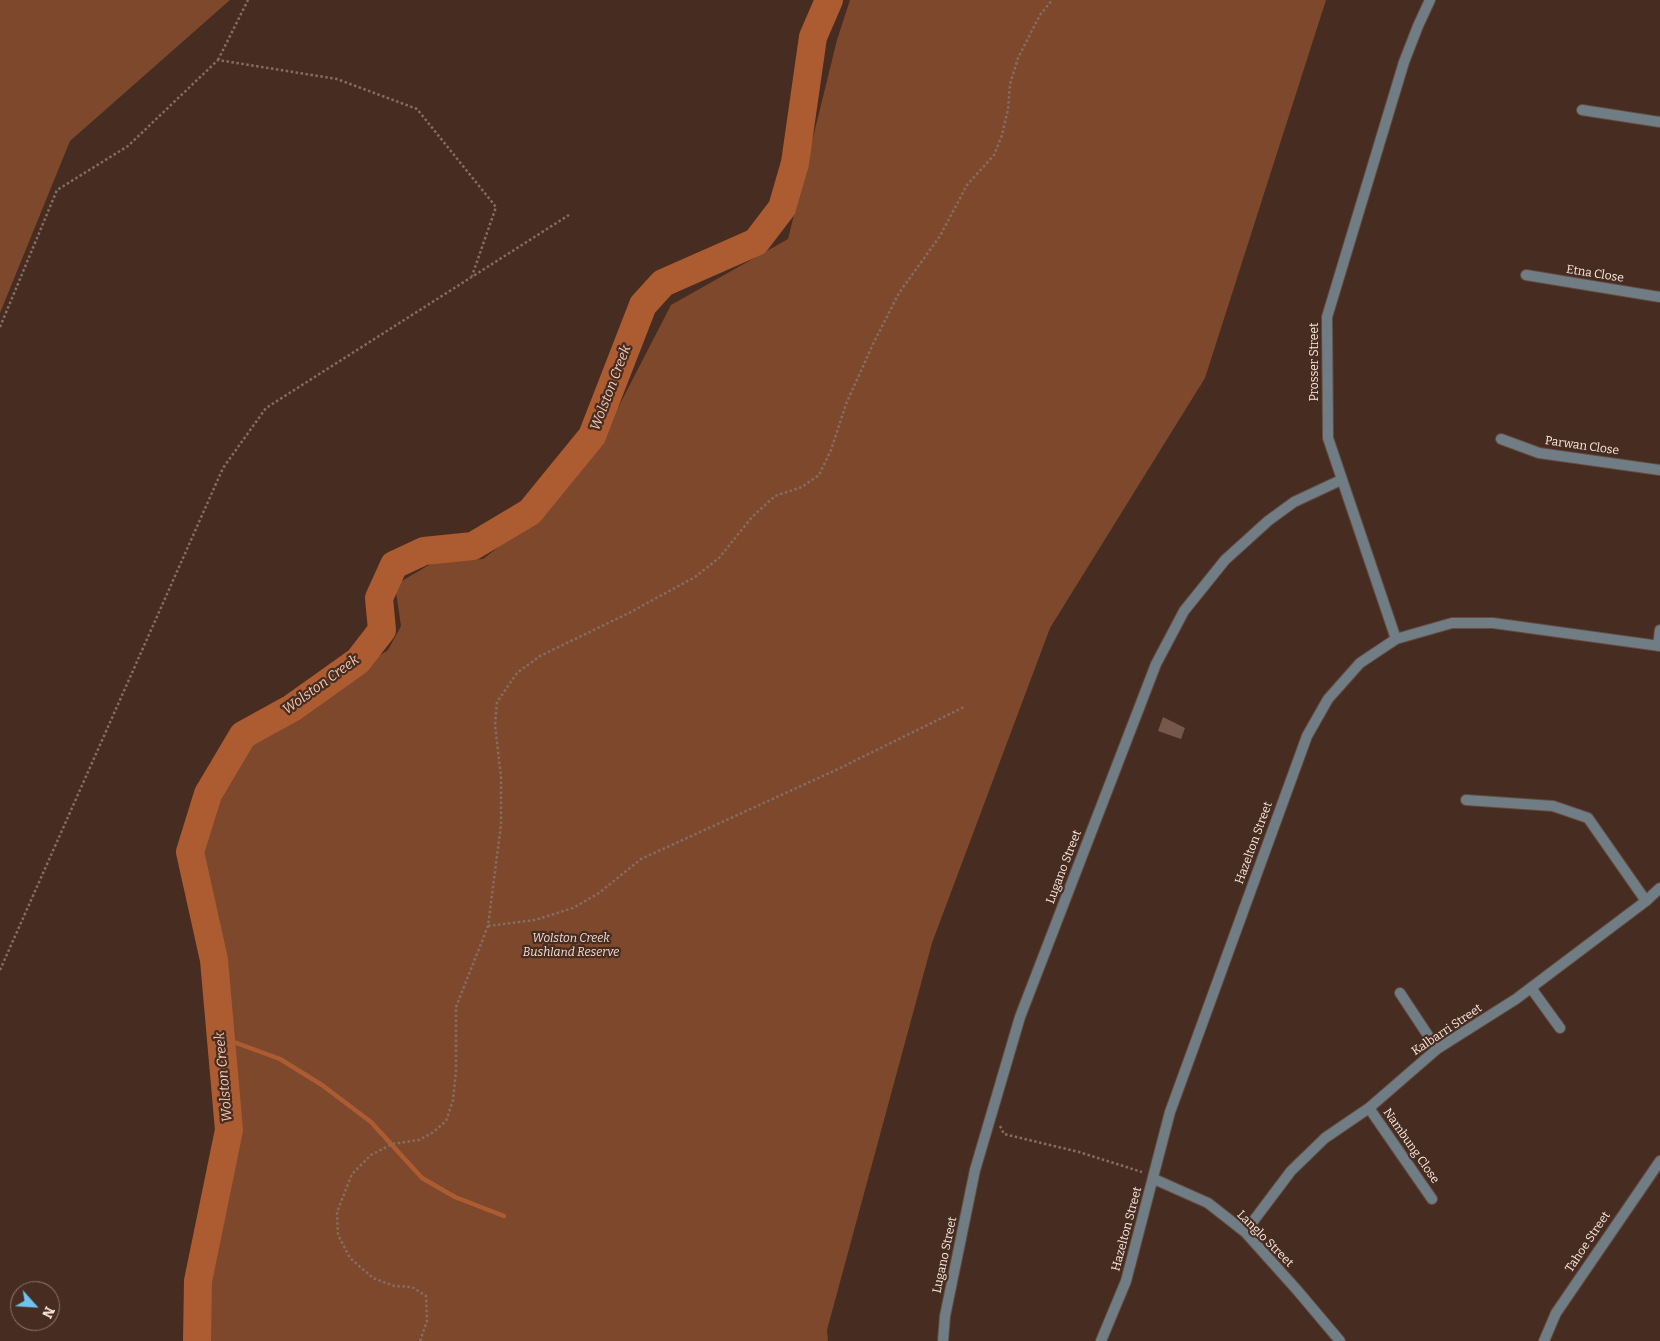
<!DOCTYPE html>
<style>
body{margin:0}
#map{position:relative;width:1660px;height:1341px;overflow:hidden;background:#472d21;font-family:Bitter,serif}
canvas{display:block}
.north{position:absolute;left:10px;top:1281px;width:50px;height:50px;box-sizing:border-box;background:#472d21;border:1px solid #8e786d;border-radius:50%;rotate:116deg;font-size:14px;font-weight:700;line-height:20px;text-align:center;color:#f9e8e0}
.north::after{content:'';display:block;margin:auto;width:18px;height:22px;background:#6ac3f1;clip-path:polygon(50% 0,100% 100%,50% 72%,0 100%)}
</style>
<div id="map">
<canvas width="1660" height="1341"></canvas>
<div class="north">N</div>
</div>
<script>
const g = document.querySelector('canvas').getContext('2d');
g.lineJoin = 'round';
function fillPath(path, color) {
  g.fillStyle = color;
  g.fill(path, 'evenodd');
}
function poly(rows) {
  const path = new Path2D();
  for (const r of rows) {
    path.moveTo(r[0], r[1]);
    for (let i = 2; i < r.length; i += 2) path.lineTo(r[i], r[i + 1]);
  }
  return path;
}
function strokePath(path, color, width, dash) {
  g.strokeStyle = color;
  g.lineWidth = width;
  g.lineCap = dash ? 'butt' : 'round';
  g.setLineDash(dash || []);
  g.stroke(path);
}
function label(font, color, halo, rows, align = 'center') {
  g.font = font + ' Bitter,serif';
  g.lineWidth = 4.5;
  g.setLineDash([]);
  g.textBaseline = 'middle';
  g.strokeStyle = halo;
  g.fillStyle = color;
  for (const [text, x, y, turn = 0] of rows) {
    g.save();
    g.translate(x, y);
    g.rotate((+turn || 0) * Math.PI / 180);
    g.textAlign = isNaN(turn) ? turn : align;
    if (halo) g.strokeText(text, 0, 0);
    g.fillText(text, 0, 0);
    g.restore();
  }
}
const green = poly([
 [0,0,230,0,70,141,0,313],
 [850,0,1326,0,1205,378,1050,628,932,943,827,1330,828,1341,207,1341,206,1281,236,1129,223,959,202,855,216,796,249,742,388,650,401,626,395,585,434,562,483,559,532,521,606,431,671,305,788,239,837,40]
]);
const stream = poly([
 [220,1037,280,1059,322,1085,371,1122,422,1178,455,1197,504,1216]
]);
const river = poly([
 [197,1341,198,1281,229,1130,214,960,190,852,208,794,243,735,292,708,358,661,382,630,379,598,394,565,424,551,473,546,530,512,592,436,643,305,663,283,756,242,782,208,795,163,813,37,829,0]
]);
const building = poly([
 [1163,717,1185,728,1181,739,1158,731]
]);
const path = poly([
 [218,60,248,0],
 [0,327,57,190,128,146,218,60,337,79,417,109,496,207,472,276],
 [488,926,535,920,573,908,599,893,641,859,836,770,964,707],
 [0,970,223,468,266,408,569,215],
 [1000,1126,1004,1134,1079,1152,1142,1172],
 [420,1341,427,1321,426,1296,412,1287,394,1286,373,1278,350,1258,338,1235,337,1212,352,1174,371,1155,392,1144,419,1140,432,1133,446,1121,453,1100,456,1072,456,1007,488,926,501,825,501,777,495,725,497,702,517,673,540,656,629,613,695,577,719,558,752,517,775,496,802,487,819,475,831,450,846,404,874,342,899,293,940,236,967,185,994,155,1002,135,1008,109,1010,84,1018,58,1040,15,1052,0]
]);
const minor = poly([
 [1582,110,1660,122],
 [1526,275,1660,297],
 [1501,439,1539,453,1660,470],
 [1396,639,1328,438,1327,317,1404,62,1418,26,1430,0],
 [1658,646,1660,630],
 [1466,800,1553,806,1588,818,1646,901],
 [1531,988,1560,1028],
 [1400,993,1437,1049],
 [1369,1108,1432,1199],
 [1154,1179,1208,1203,1245,1232,1297,1290,1340,1341],
 [1245,1232,1291,1171,1325,1138,1369,1108,1437,1049,1516,999,1646,901,1660,888],
 [943,1341,945,1316,975,1170,1020,1017,1156,664,1184,611,1225,560,1268,521,1294,502,1341,480],
 [1101,1341,1126,1281,1170,1112,1307,736,1328,699,1360,663,1396,639,1452,623,1493,623,1660,646],
 [1544,1341,1556,1313,1660,1161]
]);
const streetNames = [
 ["Etna Close",1595,274,9],
 ["Prosser Street",1315,362,-90],
 ["Parwan Close",1582,446,8],
 ["Hazelton Street",1254,843,-70],
 ["Lugano Street",1064,867,-69],
 ["Kalbarri Street",1447,1030,-34],
 ["Nambung Close",1411,1146,55],
 ["Hazelton Street",1127,1229,-75],
 ["Langlo Street",1265,1239,45],
 ["Tahoe Street",1588,1242,-56],
 ["Lugano Street",945,1255,-78]
];
const parkNames = [
 ["Wolston Creek",571,939],
 ["Bushland Reserve",571,953]
];
const waterNames = [
 ["Wolston Creek",611,388,-69],
 ["Wolston Creek",321,685,-36],
 ["Wolston Creek",224,1077,-95]
];
fillPath(green, '#7d482c');
strokePath(stream, '#ad5c31', 4.5);
strokePath(river, '#ad5c31', 28);
fillPath(building, '#75584a');
strokePath(minor, '#634b40', 12);
strokePath(path, '#846d63', 2.5, [2.5, 2.5]);
strokePath(minor, '#707d85', 10);
label('12px', '#f9e8e0', '#472d21', streetNames);
label('italic 12px', '#f3dbd0', '#472d21', parkNames);
label('italic 14px', '#f5c8b2', '#472d21', waterNames);
</script>
